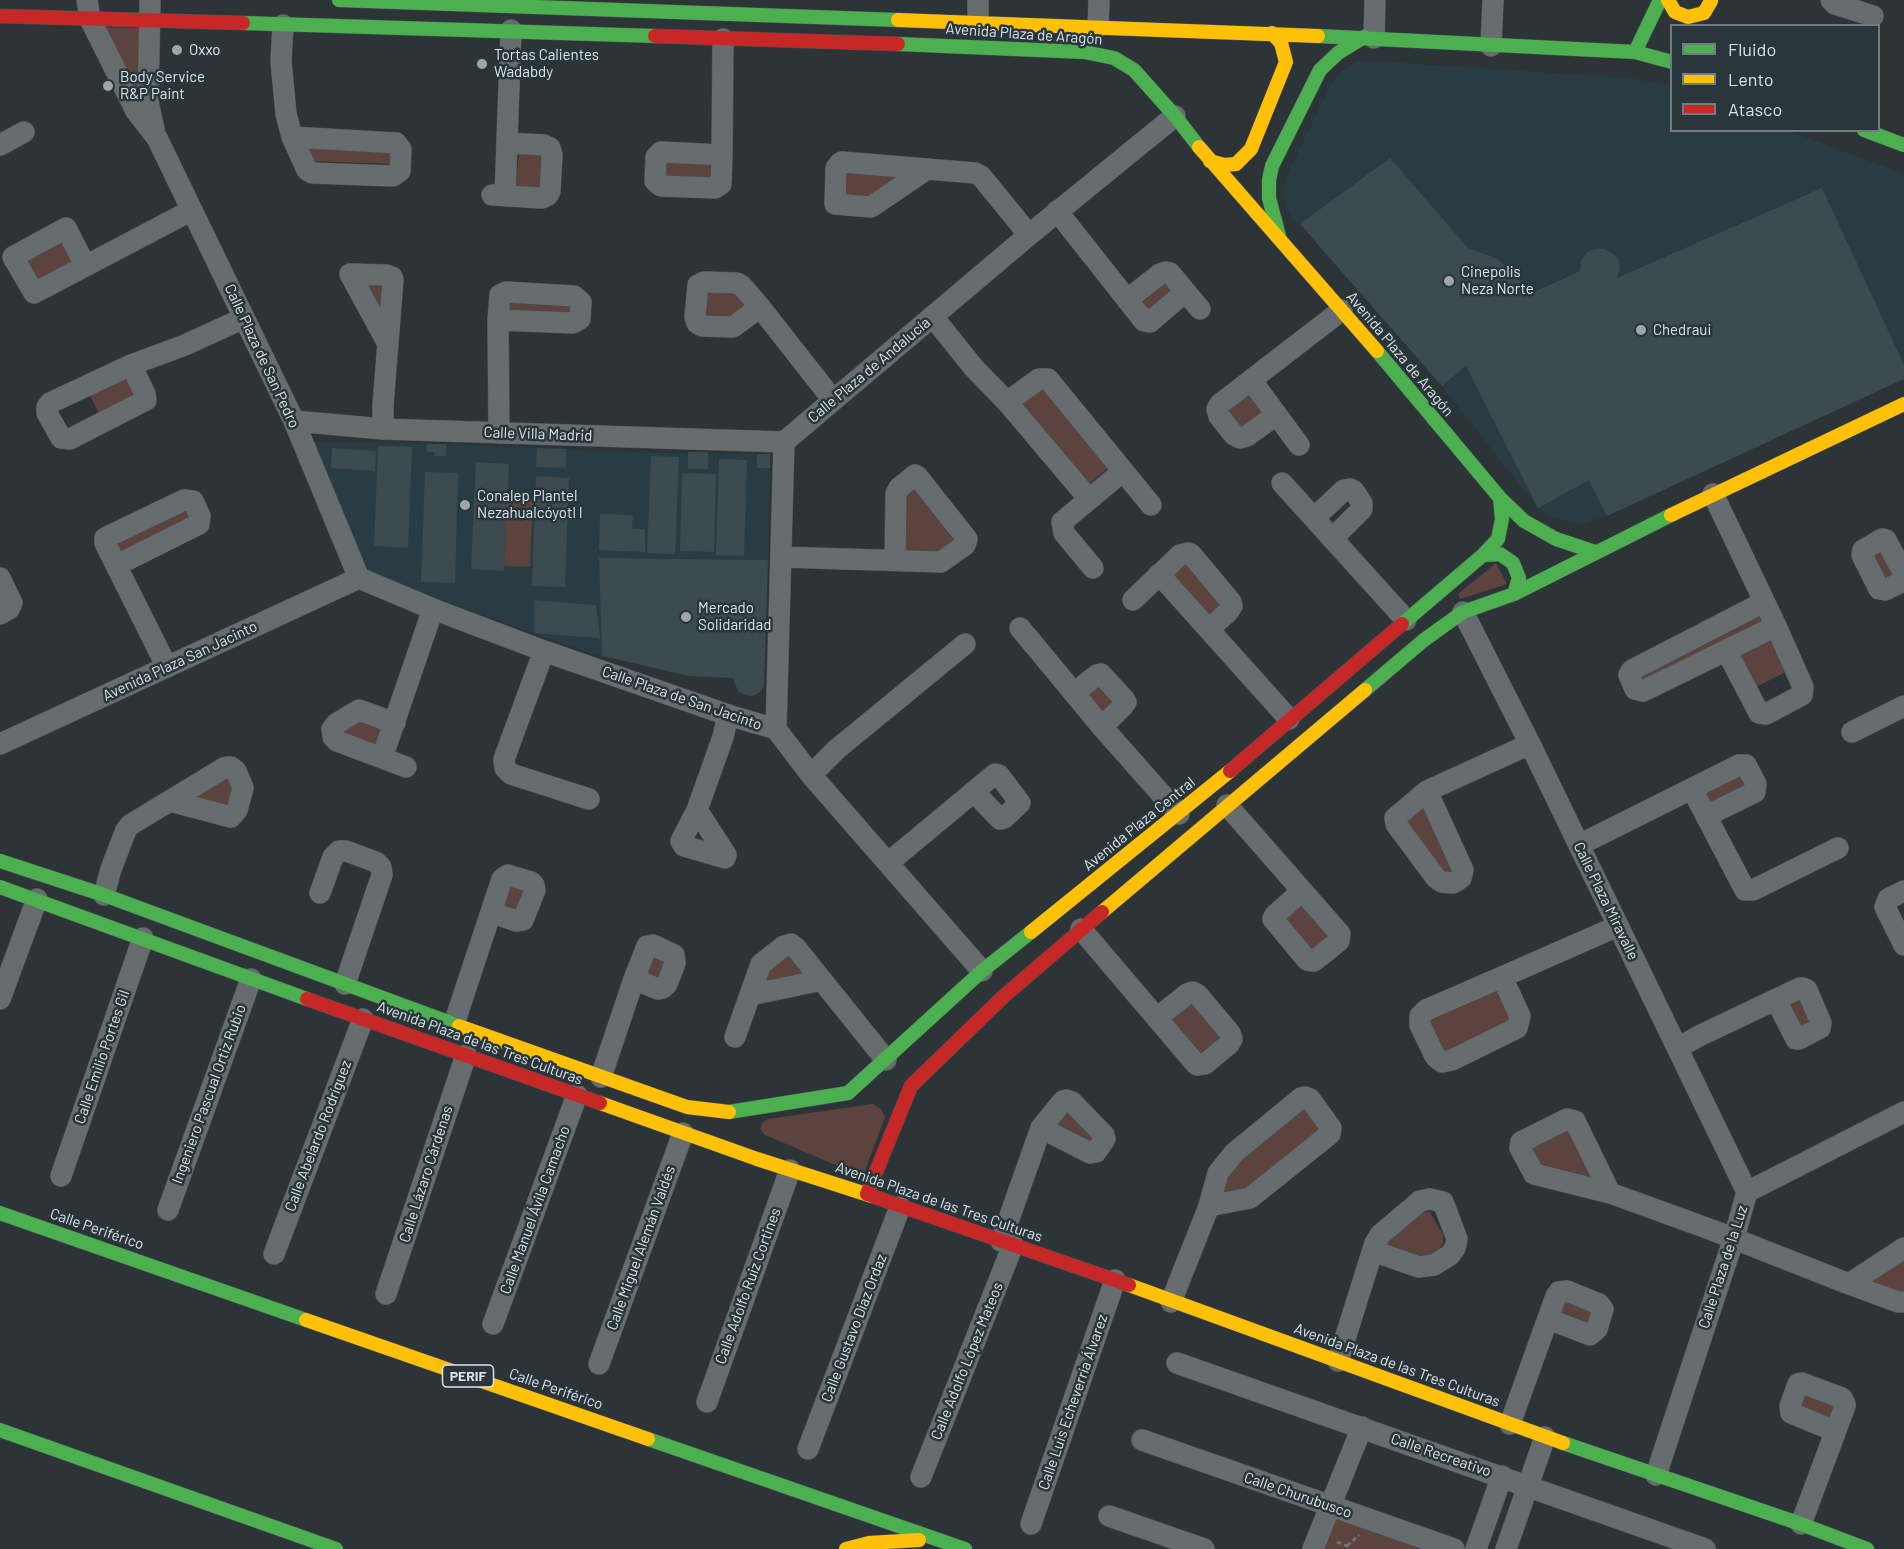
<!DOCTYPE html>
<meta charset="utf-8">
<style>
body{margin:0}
#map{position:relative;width:1904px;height:1549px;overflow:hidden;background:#2d3437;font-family:Barlow,sans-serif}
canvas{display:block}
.legend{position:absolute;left:1670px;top:24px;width:210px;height:108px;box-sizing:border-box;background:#29363b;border:2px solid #717c80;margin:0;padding:8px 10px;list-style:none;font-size:18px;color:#dce4e7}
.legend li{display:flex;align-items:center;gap:12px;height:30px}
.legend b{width:30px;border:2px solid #717c80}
</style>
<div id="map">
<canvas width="1904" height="1549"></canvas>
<ul class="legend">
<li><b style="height:8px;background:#4caf50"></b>Fluido</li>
<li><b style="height:8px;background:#ffc107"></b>Lento</li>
<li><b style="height:8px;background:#c62828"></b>Atasco</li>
</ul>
</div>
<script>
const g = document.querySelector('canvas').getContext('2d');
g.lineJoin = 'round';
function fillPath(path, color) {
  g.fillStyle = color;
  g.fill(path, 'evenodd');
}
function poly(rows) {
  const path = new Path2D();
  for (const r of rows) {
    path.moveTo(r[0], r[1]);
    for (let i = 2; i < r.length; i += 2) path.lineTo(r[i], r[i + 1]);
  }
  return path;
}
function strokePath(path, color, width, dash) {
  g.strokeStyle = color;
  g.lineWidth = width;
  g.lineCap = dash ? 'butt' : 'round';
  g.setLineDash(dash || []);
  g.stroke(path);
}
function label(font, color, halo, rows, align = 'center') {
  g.font = font + ' Barlow,sans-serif';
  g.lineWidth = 5;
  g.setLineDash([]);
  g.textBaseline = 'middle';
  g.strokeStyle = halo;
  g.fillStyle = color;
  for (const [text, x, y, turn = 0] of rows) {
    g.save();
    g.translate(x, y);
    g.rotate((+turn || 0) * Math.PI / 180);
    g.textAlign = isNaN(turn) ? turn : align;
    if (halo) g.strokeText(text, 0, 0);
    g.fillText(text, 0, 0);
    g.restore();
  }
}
const built = poly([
 [1372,61,1629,78,1670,85,1672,86,1672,130,1789,131,1904,174,1904,379,1607,516,1582,524,1552,518,1538,508,1442,386,1300,224,1292,218,1285,204,1283,189,1287,175,1330,86,1343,71,1356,62],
 [311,442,446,444,566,449,590,452,770,454,768,560,599,558,602,656,595,655,376,577,369,573]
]);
const green = poly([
 [100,27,140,28,143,102],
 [303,146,392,151,392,164,309,161],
 [519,153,543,153,540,189,520,187,516,184],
 [661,157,712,159,714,179,662,182],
 [842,169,908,172,871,201,845,202],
 [64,237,77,262,37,283,24,258],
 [362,278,383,278,383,315],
 [1167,282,1172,288,1149,310,1143,308,1143,302],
 [702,289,738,291,750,306,732,319,701,316],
 [510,302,577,305,576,314,509,311],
 [129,373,142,398,102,419,89,394],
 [1042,385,1111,465,1085,488,1016,407],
 [1248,389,1267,415,1240,434,1221,408],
 [912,485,953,539,953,544,937,556,901,555,904,486],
 [507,499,533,499,530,567,504,566],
 [189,503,197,520,118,557,110,540],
 [1884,544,1899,575,1881,583,1866,552],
 [1189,561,1228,604,1209,620,1171,577],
 [1496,563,1507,584,1460,599,1458,594],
 [1761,611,1765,620,1639,683,1635,674],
 [1773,636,1790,670,1752,689,1735,656],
 [1099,679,1119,701,1100,718,1081,696],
 [361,717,386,727,379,749,345,737,343,731],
 [1739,775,1746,779,1745,787,1713,803,1704,800,1706,791],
 [227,776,239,788,228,811,192,800],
 [1422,804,1452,870,1447,874,1442,873,1402,820],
 [509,886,530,890,525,916,501,907],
 [1302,899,1336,939,1315,958,1281,917],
 [647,951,668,956,662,982,641,977],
 [790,952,809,977,763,987,772,966],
 [1499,986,1516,1024,1444,1056,1426,1019],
 [1801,997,1816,1028,1798,1036,1783,1005],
 [1192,999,1226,1039,1201,1059,1167,1019],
 [873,1104,881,1109,885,1117,865,1171,859,1173,852,1172,765,1135,760,1129,762,1123,768,1119],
 [1304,1106,1320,1126,1320,1132,1250,1188,1223,1193,1226,1169],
 [1066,1107,1096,1135,1090,1145,1051,1125],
 [1568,1126,1595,1176,1591,1182,1537,1167,1529,1144],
 [1420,1212,1430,1212,1443,1235,1443,1244,1430,1260,1387,1249,1386,1237],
 [1904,1260,1904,1296,1866,1283],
 [1564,1298,1596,1310,1589,1328,1557,1315],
 [1805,1390,1837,1402,1830,1420,1798,1407],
 [1332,1513,1432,1549,1319,1549]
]);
const building = poly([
 [1390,158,1468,248,1496,258,1517,276,1528,295,1580,271,1581,261,1587,252,1596,249,1604,249,1611,252,1618,258,1620,269,1617,278,1822,188,1904,365,1904,379,1607,516,1589,480,1538,508,1466,366,1442,386,1300,224],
 [427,444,446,444,446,456,434,456,434,452,427,452],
 [378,446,412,447,408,548,374,546],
 [332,448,376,451,375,471,331,468],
 [537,448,566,449,566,468,536,467],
 [688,452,708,452,708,469,688,469],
 [757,454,770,454,770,468,757,468],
 [651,456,679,457,675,554,647,553],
 [719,459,747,460,744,556,716,555],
 [476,462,509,464,504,571,471,569],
 [425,472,458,473,455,583,421,582],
 [682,473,716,474,714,552,680,551],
 [536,476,569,478,565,587,532,586],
 [600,514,633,515,632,529,645,529,645,552,599,550],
 [599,558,768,560,764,686,759,693,752,696,744,695,738,691,733,678,689,676,602,656],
 [534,600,596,605,600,638,534,633]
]);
const path = poly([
 [1337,1542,1347,1546,1346,1549],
 [1347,1546,1359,1535]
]);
const street = poly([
 [87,0,90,19,136,111,157,138,294,421,359,578],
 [150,0,148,102,154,129],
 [978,0,978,21],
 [1831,0,1835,4,1873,16],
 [283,25,281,61,286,114,292,137,307,170,312,173,393,176,400,171,401,149,396,143,292,137],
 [1098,27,1099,0],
 [1374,38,1375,0],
 [1491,46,1493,0],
 [0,145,24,132],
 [722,155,661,152,656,157,655,181,661,186,715,188,721,184,722,155,723,39],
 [927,169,871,207,835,204,836,168,840,163,842,162,927,169,975,173,981,176,1029,235],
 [492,195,542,198,548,195,550,191,552,155,550,148,544,145,507,143],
 [505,196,511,30],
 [1057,211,1144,321,1150,322,1185,292],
 [85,265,66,228,13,257,34,293,192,210],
 [350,274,386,275,392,277,393,280,383,405,383,429],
 [350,274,387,342],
 [1127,300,1160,274,1166,272,1170,273,1200,309],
 [760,307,733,327,702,326,697,323,695,317,698,285,704,282,737,283,742,286,760,307,833,400],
 [933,317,974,368,1007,402,1089,499],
 [498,320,573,323,580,319,581,302,574,296,506,292,500,295,498,320,499,433],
 [131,365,145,394,146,400,70,439,61,438,47,413,47,407,50,403,131,365,185,345,244,318],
 [1251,380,1299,445],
 [1007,402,1039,379,1048,379,1151,505],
 [1276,415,1247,436,1240,438,1234,435,1219,416,1217,409,1220,404,1342,310],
 [294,421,383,429,784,442],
 [1282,483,1406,620],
 [1713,494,1776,626,1803,687,1802,695,1766,714,1759,713,1726,650],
 [1314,518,1344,490,1350,489,1354,491,1362,503,1362,509,1333,538],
 [782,557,941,562,965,545,967,539,918,477,915,475,899,488,896,494,895,560],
 [117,565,199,524,200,516,193,501,184,500,105,538,105,543,167,667],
 [1093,568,1064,533,1062,522,1123,471],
 [1159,574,1289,719],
 [1904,574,1886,540,1882,539,1863,550,1862,555,1879,589,1885,590,1904,581],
 [0,578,12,603,9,609,0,614],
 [359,578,433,609,544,651,728,715,776,729,811,775,982,971],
 [1133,600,1180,555,1188,553,1191,554,1231,602,1232,606,1228,612,1209,629],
 [1764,602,1632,670,1629,675,1635,689,1643,691,1776,626],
 [1463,612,1530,744,1747,1192],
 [1020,628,1102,727,1179,814],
 [544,651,504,759,505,768,511,774,589,799],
 [1074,693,1097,675,1101,674,1124,699,1126,702,1124,705,1102,727],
 [395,723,359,710,336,724,332,729,333,737,337,741,406,767],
 [776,729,784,442,1029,235,1175,116],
 [1852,732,1904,706],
 [0,744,359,578],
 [382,758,433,609],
 [811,775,837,749,965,644],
 [1692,789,1745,890,1753,890,1838,848],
 [1427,791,1463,870,1461,878,1453,883,1442,882,1436,878,1396,824,1395,818,1427,791,1530,744],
 [1227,805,1340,934,1339,941,1314,961,1307,960,1273,919,1275,915,1302,891],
 [697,810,726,855,725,858,684,846,681,841,697,810,723,737,728,715],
 [1579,845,1739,765,1746,765,1756,784,1755,792,1706,816],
 [888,863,995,774,999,775,1020,803,1004,818,1000,819,974,792],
 [1904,891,1888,899,1885,907,1904,945],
 [320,893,333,857,339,851,346,851,376,862,381,867,382,875,345,984],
 [104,895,111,869,126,830,130,825,224,768,227,767,231,767,236,771,243,788,237,810,231,817,170,801],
 [1081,929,1195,1063,1197,1065,1205,1064,1229,1044,1232,1039,1230,1033,1198,995,1193,992,1187,994,1157,1018],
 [1502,977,1520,1016,1517,1028,1452,1060,1442,1062,1438,1059,1435,1056,1420,1025,1420,1016,1426,1010,1502,977,1618,926],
 [750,995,822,980],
 [0,999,37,899],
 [454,1024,491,912,502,879,508,875,531,882,534,885,535,890,523,920,516,921,491,912],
 [735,1037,761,964,784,946,791,944,796,948,886,1060],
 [1678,1048,1699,1036,1800,988,1803,988,1807,990,1821,1023,1820,1028,1799,1039,1796,1039,1776,1000],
 [601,1077,634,979,647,946,653,945,674,955,675,963,667,984,663,988,658,989,634,979],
 [61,1176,143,938],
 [1610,1193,1575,1121,1567,1119,1521,1142,1520,1148,1534,1174,1610,1193,1712,1230,1849,1284,1898,1302,1904,1302],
 [168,1210,251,979],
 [1001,1241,1041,1128,1063,1101,1067,1100,1072,1102,1104,1135,1105,1139,1096,1152,1090,1153,1041,1128],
 [274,1254,363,1019],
 [1849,1284,1904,1248],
 [386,1294,466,1055],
 [1171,1302,1209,1206,1218,1173,1234,1153,1301,1098,1305,1097,1310,1099,1331,1128,1330,1134,1250,1198,1209,1206],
 [493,1324,577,1095],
 [1338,1361,1375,1243,1380,1235,1420,1201,1430,1199,1443,1202,1457,1239,1455,1248,1450,1255,1434,1265,1419,1267,1373,1251],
 [1177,1363,1705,1549],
 [599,1364,683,1133],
 [707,1402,790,1170],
 [1510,1424,1556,1296,1559,1292,1567,1291,1599,1304,1603,1309,1597,1329,1590,1335,1548,1319],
 [1142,1440,1454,1549],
 [808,1449,900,1207],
 [1656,1475,1734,1238,1747,1192,1904,1112],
 [921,1477,1013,1245],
 [1109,1516,1204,1549],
 [1031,1524,1115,1280],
 [1801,1524,1845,1406,1845,1404,1842,1398,1802,1383,1798,1384,1790,1406,1791,1413,1835,1431],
 [1313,1549,1362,1427],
 [1476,1549,1502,1476],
 [1506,1549,1545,1437]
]);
const fast = poly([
 [339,0,898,20],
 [243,23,655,36],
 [1318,36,1635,52,1672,62],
 [898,44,1084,52,1114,58,1134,70,1175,116,1199,147],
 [1635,52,1660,0],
 [1864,130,1904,145],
 [1279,236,1269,198,1269,180,1272,166,1320,70,1338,53,1364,37],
 [1377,351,1500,498,1524,521,1556,539,1595,552],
 [1483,555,1500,554,1513,563,1519,578,1514,594],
 [1402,624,1483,555,1498,539,1502,519,1500,498],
 [1365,690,1424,640,1463,612,1514,594,1671,515],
 [0,861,104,895,459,1026],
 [0,887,307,999],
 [729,1112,848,1093,982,971,1031,932],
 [0,1213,306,1320],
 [0,1430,336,1549],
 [648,1439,965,1549],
 [1563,1443,1801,1524,1867,1549]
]);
const slow = poly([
 [1668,0,1675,12,1688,17,1704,13,1711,1],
 [898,20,1318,36],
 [1199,147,1377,351],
 [1210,161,1224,165,1236,164,1251,149,1286,62,1281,43,1272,33],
 [1671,515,1904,404],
 [1102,912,1365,690],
 [1031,932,1230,771],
 [459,1026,687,1107,729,1112],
 [600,1103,757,1159,872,1196],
 [1129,1285,1563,1443],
 [306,1320,648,1439],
 [846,1549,869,1543,919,1540]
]);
const jam = poly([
 [0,16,243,23],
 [655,36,898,44],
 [1230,771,1402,624],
 [307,999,600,1103],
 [867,1194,911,1086,1004,996,1102,912],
 [872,1196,1129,1285]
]);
const markers = [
 [177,50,6,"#9fa6a9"],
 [482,64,6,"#9fa6a9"],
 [108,86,6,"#9fa6a9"],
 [1449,281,6,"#9fa6a9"],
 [1641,330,6,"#9fa6a9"],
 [465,505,6,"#9fa6a9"],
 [686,617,6,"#9fa6a9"]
];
const shields = [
 [468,1376,51]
];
const shieldNames = [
 ["PERIF",468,1376]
];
const streetNames = [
 ["Avenida Plaza de Aragón",1024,34,4],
 ["Avenida Plaza de Aragón",1400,354,50],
 ["Calle Plaza de San Pedro",262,356,65],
 ["Calle Plaza de Andalucía",869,370,-40],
 ["Calle Villa Madrid",538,434,2],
 ["Avenida Plaza San Jacinto",180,661,-25],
 ["Calle Plaza de San Jacinto",682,698,19],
 ["Avenida Plaza Central",1139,824,-39],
 ["Calle Plaza Miravalle",1606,901,64],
 ["Avenida Plaza de las Tres Culturas",480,1043,20],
 ["Calle Emilio Portes Gil",102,1057,-71],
 ["Ingeniero Pascual Ortiz Rubio",209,1094,-70],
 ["Calle Abelardo Rodríguez",318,1136,-69],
 ["Calle Lázaro Cárdenas",426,1174,-72],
 ["Avenida Plaza de las Tres Culturas",939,1202,19],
 ["Calle Manuel Ávila Camacho",535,1210,-70],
 ["Calle Periférico",97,1229,19],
 ["Calle Miguel Alemán Valdés",641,1248,-70],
 ["Calle Plaza de la Luz",1723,1267,-72],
 ["Calle Adolfo Ruiz Cortines",748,1286,-70],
 ["Calle Gustavo Díaz Ordaz",854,1328,-69],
 ["Calle Adolfo López Mateos",967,1361,-68],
 ["Avenida Plaza de las Tres Culturas",1397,1365,20],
 ["Calle Periférico",556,1389,19],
 ["Calle Luis Echeverría Álvarez",1073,1402,-71],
 ["Calle Recreativo",1441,1455,19],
 ["Calle Churubusco",1298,1495,19]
];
const poiNames = [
 ["Oxxo",189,50],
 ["Tortas Calientes",494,55],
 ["Wadabdy",494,72],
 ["Body Service",120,77],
 ["R&P Paint",120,94],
 ["Cinepolis",1461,272],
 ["Neza Norte",1461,289],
 ["Chedraui",1653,330],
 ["Conalep Plantel",477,496],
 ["Nezahualcóyotl I",477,513],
 ["Mercado",698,608],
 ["Solidaridad",698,625]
];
fillPath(built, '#293c43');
fillPath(green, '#5d433d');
fillPath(building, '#3c4b50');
strokePath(street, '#4a5052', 22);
strokePath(fast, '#4a5052', 15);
strokePath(slow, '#4a5052', 15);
strokePath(jam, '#4a5052', 15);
strokePath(path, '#6d7274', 3, [4.5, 3]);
strokePath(street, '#676c6e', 21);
strokePath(fast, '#4caf50', 14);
strokePath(slow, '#ffc107', 14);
strokePath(jam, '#c62828', 14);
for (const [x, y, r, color] of markers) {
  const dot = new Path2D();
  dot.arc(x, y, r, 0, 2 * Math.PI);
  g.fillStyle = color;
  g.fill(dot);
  strokePath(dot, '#29363b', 2);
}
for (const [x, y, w] of shields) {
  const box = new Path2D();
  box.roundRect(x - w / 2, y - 11, w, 22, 4.5);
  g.fillStyle = '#29363b';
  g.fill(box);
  strokePath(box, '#dce4e7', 1.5);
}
label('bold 14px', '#dce4e7', null, shieldNames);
label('15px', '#dce4e7', '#29363b', streetNames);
label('15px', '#dce4e7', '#29363b', poiNames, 'left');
</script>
